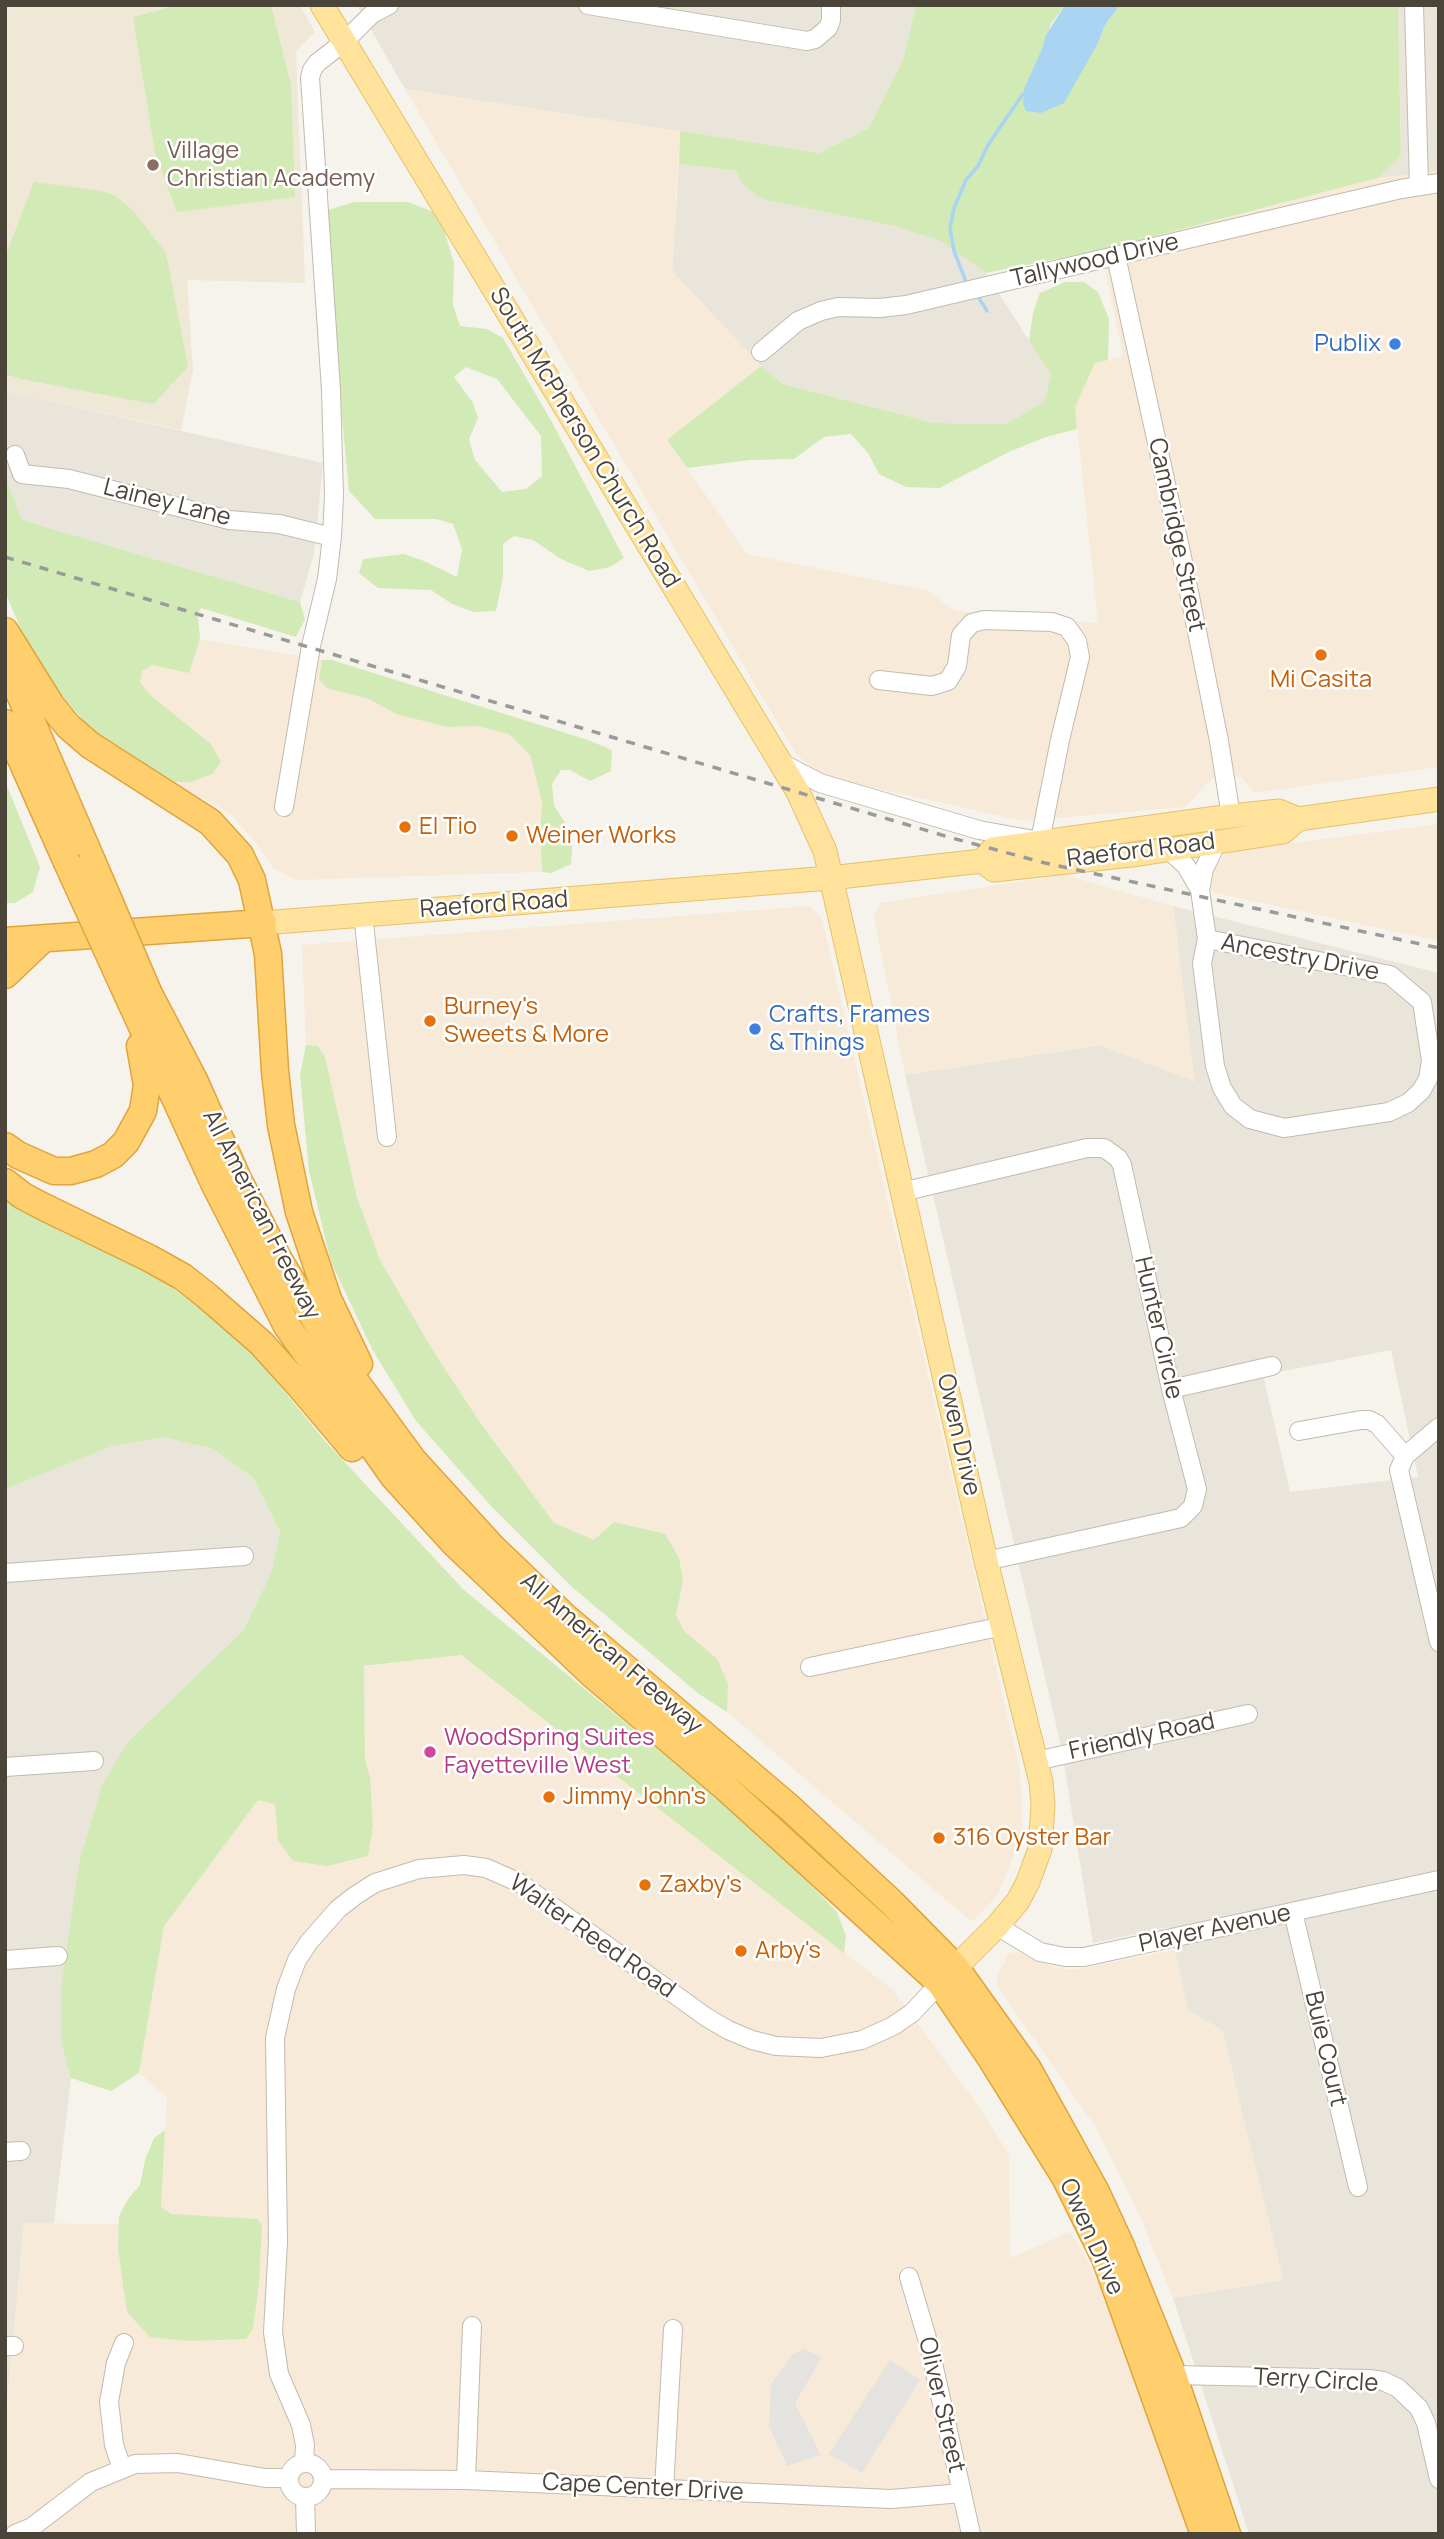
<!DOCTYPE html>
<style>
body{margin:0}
#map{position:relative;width:1444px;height:2539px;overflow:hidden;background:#f6f3ec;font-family:Manrope,sans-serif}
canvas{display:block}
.frame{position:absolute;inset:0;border:7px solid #4b4439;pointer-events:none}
</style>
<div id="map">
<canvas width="1444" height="2539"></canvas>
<div class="frame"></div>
</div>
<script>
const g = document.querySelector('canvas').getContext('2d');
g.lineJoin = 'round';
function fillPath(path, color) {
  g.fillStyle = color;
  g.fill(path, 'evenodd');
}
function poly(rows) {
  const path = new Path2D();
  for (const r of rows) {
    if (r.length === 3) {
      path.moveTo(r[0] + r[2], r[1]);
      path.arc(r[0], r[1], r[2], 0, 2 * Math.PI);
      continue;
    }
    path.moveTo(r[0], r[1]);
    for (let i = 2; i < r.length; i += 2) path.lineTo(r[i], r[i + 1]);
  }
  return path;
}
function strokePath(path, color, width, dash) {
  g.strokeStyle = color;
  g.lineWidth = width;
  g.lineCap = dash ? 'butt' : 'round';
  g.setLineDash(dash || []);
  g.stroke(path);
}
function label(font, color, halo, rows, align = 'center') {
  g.font = font + ' Manrope,sans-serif';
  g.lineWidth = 5;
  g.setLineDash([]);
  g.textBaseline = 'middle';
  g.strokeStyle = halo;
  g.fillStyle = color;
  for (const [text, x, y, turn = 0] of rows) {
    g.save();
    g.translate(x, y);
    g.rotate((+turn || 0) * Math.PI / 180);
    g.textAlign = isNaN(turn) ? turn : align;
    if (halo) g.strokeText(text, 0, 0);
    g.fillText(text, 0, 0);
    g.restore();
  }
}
const residential = poly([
 [357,5,916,5,903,60,869,128,819,153,405,89],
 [1398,5,1439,5,1439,171,1378,178,1401,154],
 [679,164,737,171,939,240,986,273,1051,375,1044,402,1006,424,934,423,783,384,761,366,672,271],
 [5,391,323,463,314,554,300,602,22,520,5,476],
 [1173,906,1439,973,1439,2534,1249,2534,1173,2298,1283,2280,1222,2030,1188,2010,1169,1927,1093,1943,1061,1746,905,1075,1100,1045,1194,1081],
 [1391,1350,1418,1477,1290,1492,1263,1375],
 [163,1437,213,1449,253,1478,280,1532,272,1571,243,1631,79,1954,71,2078,54,2223,24,2224,5,2426,5,1445]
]);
const commercial = poly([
 [405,89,680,131,672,271,761,366,667,440,747,554,928,591,955,611,1098,623,1075,407,1095,363,1123,356,1101,250,1378,178,1439,171,1439,767,1254,793,1241,777,1211,779,1185,807,1023,821,822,776,796,754],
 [200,639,322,660,369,699,448,727,477,726,509,734,530,755,542,802,540,833,542,872,296,880,273,868,255,841,229,813,174,782,192,782,212,774,220,762,211,744,149,694,140,682,142,670,151,665,189,672],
 [1439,824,1439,941,1211,892,1211,865,1230,851],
 [1064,875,1173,906,1195,1082,1100,1045,905,1075,874,917,880,903],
 [809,906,822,919,1020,1770,1023,1833,997,1896,972,1922,727,1712,658,1646,554,1523,479,1421,432,1349,380,1260,357,1197,325,1057,318,1046,306,1045,302,945],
 [460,1655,893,1990,980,2108,1009,2155,1010,2258,1070,2232,1082,2250,1106,2299,1190,2534,5,2534,5,2435,24,2223,119,2224,118,2248,259,2284,262,2226,258,2219,160,2214,167,2097,139,2073,164,1926,258,1799,365,1760,364,1667],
 [1175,1950,1188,2010,1222,2030,1283,2280,1173,2298,1142,2221,1097,2129,997,1986,997,1976,1009,1953,1018,1952,1056,1968,1073,1970]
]);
const education = poly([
 [5,5,300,5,315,32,296,51,305,283,187,280,193,370,181,430,5,391]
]);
const green = poly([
 [179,5,271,5,291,85,295,197,177,212,155,153,133,17],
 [916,5,1065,5,1051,24,1042,49,1098,43,1105,25,1120,5,1398,5,1401,155,1378,178,1101,250,986,273,939,240,895,226,762,199,742,184,737,171,679,164,680,131,819,153,869,128,903,60],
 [34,182,102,191,117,197,134,212,166,253,188,367,153,404,21,379,5,374,5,257],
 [354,202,408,202,439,214,454,263,453,305,460,326,487,329,503,338,553,424,624,558,610,567,589,571,561,559,533,540,514,536,503,544,503,577,496,611,474,612,452,604,431,590,378,588,359,573,363,559,404,554,424,561,457,577,462,549,453,524,436,519,375,519,349,491,330,290,328,210],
 [466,367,497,379,541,436,542,476,526,489,502,492,475,460,469,439,478,418,473,403,454,377],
 [1065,282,1084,282,1098,292,1109,319,1108,360,1095,363,1075,407,1077,429,1046,437,1011,451,939,488,906,487,879,474,868,453,851,434,824,437,794,459,750,460,687,468,667,440,761,366,783,384,934,423,1006,424,1044,402,1051,375,1029,341,1033,313,1040,293],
 [5,476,22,520,300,602,305,619,296,637,201,608,198,613,200,639,189,673,152,665,142,671,140,682,149,694,211,744,221,762,212,774,192,782,174,782,89,727,48,679,27,643,5,592],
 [322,660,332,660,588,740,612,750,611,771,590,781,570,770,561,770,552,784,554,805,573,836,571,864,551,873,542,872,540,833,542,802,530,755,509,734,477,726,448,727,396,714,369,699,327,688,319,679],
 [5,781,40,867,33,892,15,903,5,903],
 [306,1045,318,1046,325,1057,357,1197,380,1260,432,1349,479,1421,554,1523,594,1540,614,1522,665,1534,679,1558,683,1581,676,1615,684,1631,717,1659,728,1684,727,1712,699,1694,572,1587,493,1508,416,1421,372,1349,331,1262,309,1171,300,1075],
 [5,1194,64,1233,149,1271,239,1336,325,1441,464,1590,752,1826,837,1912,846,1936,844,1953,461,1655,364,1666,365,1760,370,1777,373,1826,368,1856,327,1866,293,1861,278,1840,275,1804,258,1800,164,1926,139,2073,111,2091,71,2078,61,2040,61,1988,79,1863,102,1785,128,1742,243,1631,272,1571,280,1532,253,1478,213,1449,163,1437,112,1446,5,1489],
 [165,2130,161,2207,171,2214,258,2219,262,2226,259,2284,253,2329,246,2339,188,2341,150,2337,127,2312,118,2248,119,2216,128,2199,140,2185,145,2160,154,2138]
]);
const parking = poly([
 [804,2349,822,2357,795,2403,821,2455,787,2466,769,2426,771,2384,792,2355],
 [890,2360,920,2380,862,2473,829,2454]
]);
const water = poly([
 [1065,5,1120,5,1105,25,1098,43,1064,103,1041,113,1026,111,1023,104,1024,89,1042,49,1046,35]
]);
const stream = poly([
 [967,284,954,251,950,228,954,208,966,180,978,166,988,145,1023,94,1026,96],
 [977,295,987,311]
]);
const minor = poly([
 [588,5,807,41,815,39,828,28,831,20,831,5],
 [1414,5,1419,186],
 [1116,256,1182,557,1219,741,1231,816],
 [761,352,798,321,821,311,838,307,880,308,906,305,1401,189,1439,183],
 [15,455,22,474,69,479,229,520,279,524,332,537],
 [780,762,820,783,979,830,1040,841,1060,740,1080,657,1077,641,1067,627,1052,622,984,620,972,623,961,635,957,666,948,681,932,686,879,680],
 [284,807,311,646,327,579,332,537,334,495,331,390,310,78,312,70,317,63,344,42,372,14,389,5],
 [1168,849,1186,866,1200,890],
 [363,914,387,1137],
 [1207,939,1390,975,1422,1002,1431,1061,1428,1079,1421,1091,1408,1103,1389,1112,1284,1128,1250,1119,1233,1106,1222,1088,1215,1066,1202,963,1207,939],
 [1207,939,1200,890,1204,869,1217,842],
 [902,1192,1087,1148,1104,1148,1118,1158,1122,1165,1171,1389,1197,1489,1193,1506,1181,1518,986,1561],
 [1171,1389,1272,1366],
 [1439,1427,1405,1456,1399,1470,1439,1642],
 [1299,1431,1361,1420,1369,1420,1377,1424,1405,1456],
 [5,1573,244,1556],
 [810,1667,1003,1626],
 [1036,1761,1248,1714],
 [5,1767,94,1761],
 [1293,1912,1358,2187],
 [997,1926,1040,1952,1065,1957,1084,1957,1439,1880],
 [5,1960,58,1956],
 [5,2152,21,2151],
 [909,2277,929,2345,971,2534],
 [5,2346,14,2346],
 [1173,2375,1369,2379,1383,2381,1398,2388,1419,2408,1426,2423,1439,2479],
 [304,2462,305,2445,301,2425,279,2374,273,2332,278,2242,275,2038,286,1989,297,1960,309,1942,338,1909,356,1895,375,1883,419,1869,464,1865,486,1868,520,1883,706,2017,728,2030,752,2040,776,2046,821,2048,862,2040,893,2026,912,2013,940,1983],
 [306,2480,17],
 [122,2468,114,2445,109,2402,116,2363,124,2343],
 [323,2479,466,2480,891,2499,962,2493],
 [466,2480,472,2326],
 [664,2489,673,2329],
 [305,2497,306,2534],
 [15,2534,32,2527,91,2482,135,2464,178,2463,265,2478,288,2478]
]);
const major = poly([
 [322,5,780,762,798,792,825,851,986,1561,1041,1782,1043,1805,1040,1849,1028,1882,1018,1901,997,1926,942,1981],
 [982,861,994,870,1140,854,1283,832,1298,819],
 [263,923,830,878,982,861,993,849,1231,816,1279,811,1298,819,1439,799]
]);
const highway = poly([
 [5,631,51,705,68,726,90,745,210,822,240,855,252,880,268,954,275,1071,281,1125,299,1212,328,1299,359,1364],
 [5,660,92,861],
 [5,723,66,860],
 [5,941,263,923],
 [5,975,43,939],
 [149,994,194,1080,237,1177,279,1260,339,1359,413,1460,492,1547,564,1616,790,1808,891,1902,955,1967,1028,2069,1096,2192,1120,2244,1173,2375,1227,2534],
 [128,996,215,1185,287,1326,394,1477,454,1543,593,1675,726,1788,940,1983,992,2060,1065,2177,1105,2258,1204,2534],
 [5,1146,18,1155,54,1171,71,1171,96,1164,113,1155,126,1142,143,1111,147,1085,140,1046],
 [5,1182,23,1196,44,1207,149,1258,183,1277,207,1296,261,1343,298,1384,352,1448]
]);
const rail = poly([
 [5,557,952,838,1045,863,1439,948]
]);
const highwayBridge = poly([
 [66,860,128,996],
 [92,861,149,994]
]);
const markers = [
 [153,165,7,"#8d6e63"],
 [1395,344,7,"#3f7fe0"],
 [1321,655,7,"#e8710a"],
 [405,827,7,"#e8710a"],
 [512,836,7,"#e8710a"],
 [430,1021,7,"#e8710a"],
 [755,1029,7,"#3f7fe0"],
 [430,1752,7,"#d1479c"],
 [549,1797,7,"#e8710a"],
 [939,1838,7,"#e8710a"],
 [645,1885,7,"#e8710a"],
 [741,1951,7,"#e8710a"]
];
const educationNames = [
 ["Village",167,151],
 ["Christian Academy",167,179]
];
const streetNames = [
 ["Tallywood Drive",1095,261,-13],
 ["South McPherson Church Road",584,438,59],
 ["Lainey Lane",167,503,14],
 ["Cambridge Street",1176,535,78],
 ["Raeford Road",1141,851,-7],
 ["Raeford Road",494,905,-4],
 ["Ancestry Drive",1300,958,11],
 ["All American Freeway",261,1215,63],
 ["Hunter Circle",1158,1328,77],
 ["Owen Drive",958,1435,77],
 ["All American Freeway",611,1654,41],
 ["Friendly Road",1142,1737,-12],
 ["Player Avenue",1215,1929,-12],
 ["Walter Reed Road",592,1937,35],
 ["Buie Court",1325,2049,77],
 ["Owen Drive",1091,2237,66],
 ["Terry Circle",1316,2381,3],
 ["Oliver Street",941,2405,77],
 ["Cape Center Drive",643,2488,3]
];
const shopNames = [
 ["Publix",1381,344],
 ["Crafts, Frames",769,1015,"left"],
 ["& Things",769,1043,"left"]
];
const foodNames = [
 ["Mi Casita",1321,680,"center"],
 ["El Tio",419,827],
 ["Weiner Works",526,836],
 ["Burney's",444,1007],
 ["Sweets & More",444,1035],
 ["Jimmy John's",563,1797],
 ["316 Oyster Bar",953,1838],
 ["Zaxby's",659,1885],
 ["Arby's",755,1951]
];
const hotelNames = [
 ["WoodSpring Suites",444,1738],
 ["Fayetteville West",444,1766]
];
fillPath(residential, '#eae5da');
fillPath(commercial, '#f7ead8');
fillPath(education, '#efe8d6');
fillPath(green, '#d2eab5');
fillPath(parking, '#e5e3e0');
fillPath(water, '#a9d4f2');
strokePath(stream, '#a9d4f2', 3.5);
strokePath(minor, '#c2bbae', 20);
strokePath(major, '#e6c16a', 25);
strokePath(highway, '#e0a43c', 29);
strokePath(minor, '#fff', 18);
strokePath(major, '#ffe39c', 23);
strokePath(highway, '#ffcf6e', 26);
strokePath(rail, '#9a9a9a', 3.5, [9, 9]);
strokePath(highwayBridge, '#e0a43c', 29, []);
strokePath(highwayBridge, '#ffcf6e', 26);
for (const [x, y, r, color] of markers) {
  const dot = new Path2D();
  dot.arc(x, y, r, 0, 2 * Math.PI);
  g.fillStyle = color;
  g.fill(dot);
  strokePath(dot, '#fff', 2.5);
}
label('24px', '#785e54', '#fff', educationNames, 'left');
label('24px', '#4b4439', '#fff', streetNames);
label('24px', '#366cbe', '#fff', shopNames, 'right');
label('24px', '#c56008', '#fff', foodNames, 'left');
label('24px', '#b23c85', '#fff', hotelNames, 'left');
</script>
